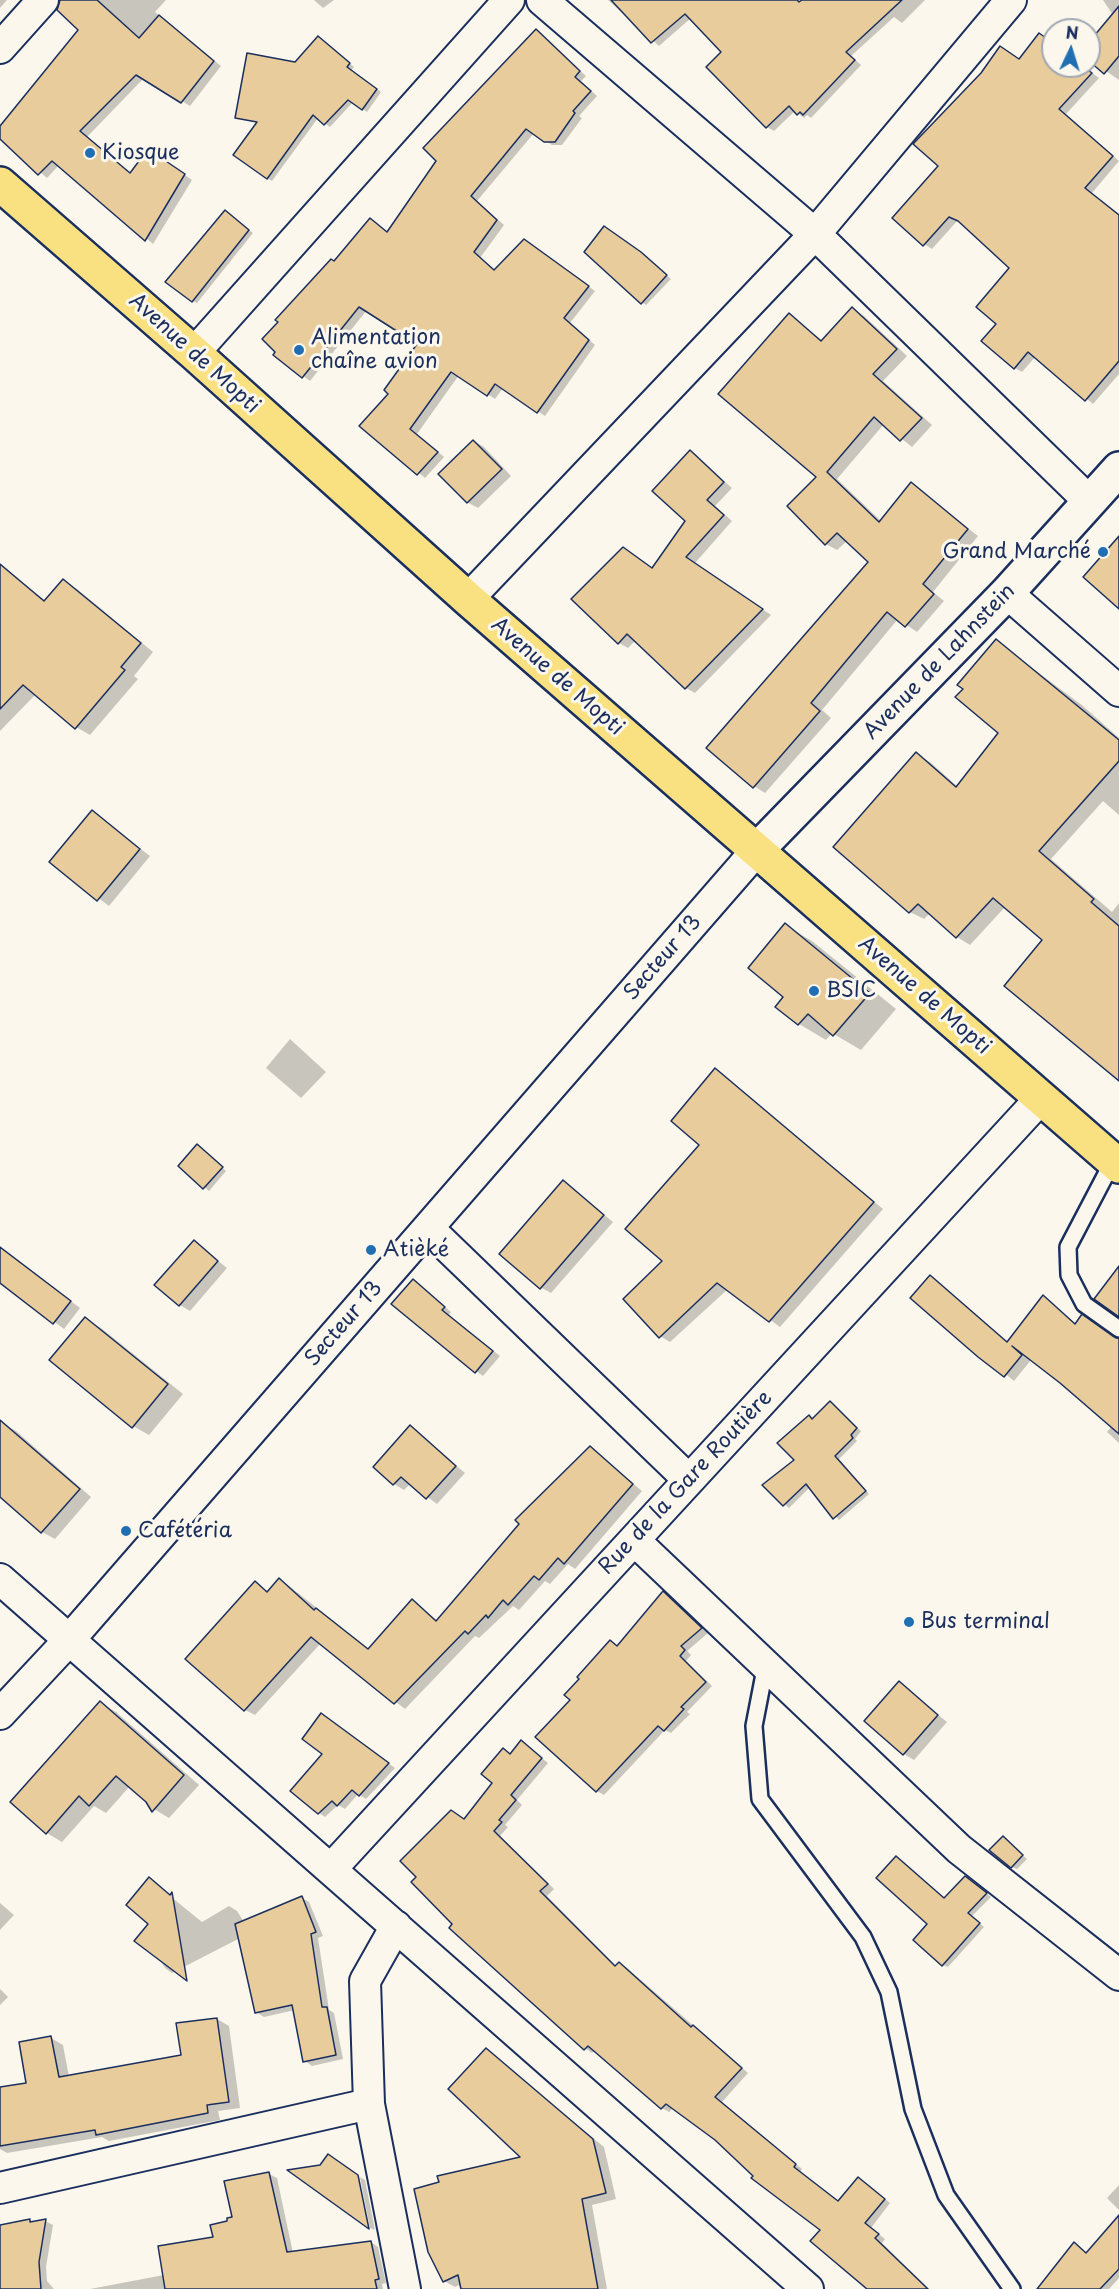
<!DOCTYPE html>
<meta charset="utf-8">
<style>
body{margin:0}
#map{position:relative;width:1119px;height:2289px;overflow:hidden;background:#fbf7ec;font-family:"Playpen Sans",sans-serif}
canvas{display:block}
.north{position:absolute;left:1041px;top:18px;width:60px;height:60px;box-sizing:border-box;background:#fbf7ec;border:2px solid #a1a7b3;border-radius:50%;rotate:4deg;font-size:16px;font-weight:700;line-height:24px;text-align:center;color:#1b2f5e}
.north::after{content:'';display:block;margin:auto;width:21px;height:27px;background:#1f6fb2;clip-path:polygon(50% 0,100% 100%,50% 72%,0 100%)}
</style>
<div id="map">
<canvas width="1119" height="2289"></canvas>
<div class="north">N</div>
</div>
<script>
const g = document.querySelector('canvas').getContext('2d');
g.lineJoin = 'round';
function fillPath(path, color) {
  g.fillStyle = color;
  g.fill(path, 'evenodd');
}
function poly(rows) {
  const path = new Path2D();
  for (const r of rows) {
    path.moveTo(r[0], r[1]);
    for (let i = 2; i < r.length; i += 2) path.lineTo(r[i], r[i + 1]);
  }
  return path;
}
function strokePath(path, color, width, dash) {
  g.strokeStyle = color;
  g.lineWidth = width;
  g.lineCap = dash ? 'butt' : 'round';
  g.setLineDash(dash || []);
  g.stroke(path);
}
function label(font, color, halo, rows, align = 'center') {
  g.font = font + ' "Playpen Sans",sans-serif';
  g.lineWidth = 6;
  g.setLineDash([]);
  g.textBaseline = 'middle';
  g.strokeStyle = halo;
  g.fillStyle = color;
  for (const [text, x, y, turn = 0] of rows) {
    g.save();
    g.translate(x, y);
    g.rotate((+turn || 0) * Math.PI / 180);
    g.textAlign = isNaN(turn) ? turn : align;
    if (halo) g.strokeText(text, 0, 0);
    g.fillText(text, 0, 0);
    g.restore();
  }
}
const shadow = poly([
 [0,0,7,0,0,8],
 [71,0,166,0,155,12,221,66,190,106,144,78,87,137,130,173,156,155,192,180,153,244,59,165,47,178,0,137,0,128,80,30],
 [314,0,334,0,323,8],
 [608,0,925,0,902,23,894,17,851,56,861,65,811,118,807,115,804,118,795,111,774,131,767,127,723,52,691,18,659,46],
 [1103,0,1119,0,1119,80,1089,59,1089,44,1113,15],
 [536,31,586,76,581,81,597,96,579,116,582,118,562,145,552,145,534,133,477,201,504,225,480,258,495,270,531,245,595,291,570,323,595,345,545,416,503,388,495,399,459,375,417,434,444,457,425,478,361,425,390,394,419,344,367,310,310,381,275,355,335,263,370,219,389,233],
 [1040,35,1053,43,1053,66,1083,66,1099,78,1066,114,1119,161,1092,193,1119,215,1119,374,1093,404,1036,356,1022,372,1015,368,999,324,1011,268,958,220,932,249,924,244,940,166],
 [323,40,354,67,351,71,381,92,367,112,353,102,330,127,318,118,272,181,267,178,258,123,237,117],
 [230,215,253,233,197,303,193,301],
 [646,257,671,279,646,305,642,302],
 [853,309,864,316,907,356,883,381,932,425,912,447,884,424,837,479,881,521,911,484,978,536,933,592,944,601,917,632,898,619,822,710,831,718,765,793,754,786,870,562,847,541,837,550,826,544,818,477,789,315,823,341],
 [474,441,484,447,511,476,478,508,467,502],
 [690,452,732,488,715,506,732,521,695,563,771,615,695,693,686,688,636,640,628,648,619,643,573,599,653,569,687,521],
 [3,568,46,601,63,581,77,589,153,652,134,676,138,679,90,735,76,727,36,694,0,731,0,572],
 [996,641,1083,706,1119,738,1119,815,1103,801,1051,859,1112,912,1119,903,1119,1079,1044,940,1005,907,970,945,957,937,930,913,924,919,910,912,916,754,930,762,958,787,1000,732],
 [92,812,150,856,109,906,51,862],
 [785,925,812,941,896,1009,861,1050,832,1033,826,1040,799,1024,777,1007,785,997],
 [290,1039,326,1072,301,1098,266,1068],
 [716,1070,883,1209,780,1327,728,1289,670,1342,660,1336,664,1260,701,1145],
 [202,1149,226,1171,209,1191,180,1166],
 [563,1182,613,1222,551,1293,540,1287],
 [194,1242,227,1268,190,1311,180,1305],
 [4,1251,80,1308,64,1329,0,1281,0,1256],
 [931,1277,1009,1343,1043,1297,1076,1324,1119,1341,1119,1443,1107,1432,1112,1426,1031,1360,1014,1381,913,1298],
 [414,1281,451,1312,449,1315,500,1356,483,1376,476,1371],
 [85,1319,101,1328,183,1394,149,1435,133,1426],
 [835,1406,861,1431,855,1439,857,1441,839,1459,869,1494,839,1520,810,1487,789,1508,764,1485,797,1460,809,1417,813,1420],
 [3,1424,16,1431,91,1497,55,1539,42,1532,0,1495,0,1427],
 [410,1427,465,1473,437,1504,410,1484,404,1490,394,1484,375,1467],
 [590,1448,642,1491,575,1569,568,1564,550,1584,545,1581,519,1610,513,1606,479,1638,475,1636,405,1709,321,1643,255,1715,245,1710,255,1583,268,1592,279,1580,289,1586,369,1649,412,1601,438,1621],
 [663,1593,708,1633,687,1651,691,1655,686,1661,712,1686,687,1712,690,1714,671,1733,665,1730,604,1795,597,1791,572,1699,611,1642,618,1647],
 [899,1683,947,1722,914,1760,904,1754],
 [101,1703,116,1712,199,1785,169,1818,154,1809,129,1787,106,1813,94,1806,62,1842,47,1833],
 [322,1715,395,1768,366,1799,358,1794,345,1809,338,1805,325,1817,319,1813,324,1754],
 [521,1742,548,1763,517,1800,522,1805,505,1825,508,1827,500,1836,554,1889,547,1896,617,1967,619,1964,627,1968,748,2073,722,2102,802,2169,800,2172,839,2202,865,2183,890,2203,871,2228,885,2239,882,2243,929,2289,871,2289,822,2230,755,2176,716,2139,674,2107,669,2112,662,2108,595,2050,592,2053,585,2048,454,1924,465,1820,494,1783,503,1750,511,1755],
 [1003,1838,1027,1859,1017,1869,1012,1867],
 [896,1857,945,1899,970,1881,991,1897,972,1916,984,1927,948,1967,943,1965,929,1924],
 [149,1879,202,1922,229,1906,237,1911,244,1922,302,1898,309,1902,323,1936,318,1938,329,2010,334,2013,343,2059,312,2066,305,2061,295,2010,264,2017,256,2012,240,1938,172,1973,165,1968,159,1958,150,1923],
 [0,1903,14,1915,0,1930],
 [0,1989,8,1997,0,2005],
 [217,2019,229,2026,240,2108,218,2111,220,2120,109,2141,102,2137,7,2153,0,2149,0,2089,28,2084,51,2038,63,2045,69,2077,183,2056],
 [486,2050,604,2147,616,2199,592,2205,607,2289,460,2289,459,2285,455,2287,444,2281,523,2158],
 [269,2174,277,2178,293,2253,371,2242,378,2247,386,2283,382,2284,383,2289,90,2289,164,2275,215,2238],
 [360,2177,365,2180,375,2230,370,2228],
 [1119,2185,1119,2210,1107,2198],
 [1119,2217,1119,2278,1109,2289,1038,2289,1074,2244,1087,2254],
 [30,2220,34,2223,45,2221,53,2225,46,2267,47,2281,54,2289,0,2289,0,2223,1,2226]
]);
const building = poly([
 [60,0,97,0,139,38,159,15,214,61,181,103,136,75,80,131,130,173,148,149,185,174,145,241,52,161,38,175,0,139,0,126,78,30,57,10,60,0],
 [611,0,797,0,799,2,802,0,902,0,846,52,855,60,803,115,800,112,797,115,789,106,766,128,706,67,721,52,685,14,651,43,611,0],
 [1119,6,1119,56,1104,74,1089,61,1089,42,1119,6],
 [536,29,580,71,575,77,591,91,573,111,575,113,555,142,544,142,526,129,471,196,497,220,474,252,494,270,524,239,589,286,564,318,589,340,537,413,495,384,487,396,451,372,410,429,438,452,417,475,359,426,388,394,384,390,417,344,359,307,302,378,273,355,275,352,262,339,278,322,275,320,331,259,334,261,370,218,387,232,436,161,423,148,536,29],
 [1039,33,1053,43,1053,66,1083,66,1092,73,1059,109,1113,156,1085,188,1119,215,1119,361,1085,401,1028,352,1014,369,981,341,996,324,976,307,1009,268,958,221,949,217,923,246,892,218,938,166,913,144,981,73,1000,46,1019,59,1039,33],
 [318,36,350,63,347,67,377,89,362,110,348,100,324,125,313,115,267,179,233,155,257,122,235,118,247,53,295,62,318,36],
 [225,210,249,230,192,302,165,282,225,210],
 [604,226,641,252,667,275,641,304,584,252,604,226],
 [852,307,897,349,873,374,922,418,900,441,874,417,827,472,879,522,911,482,968,529,923,584,934,594,905,627,887,612,811,703,820,711,753,788,706,748,868,562,837,533,825,545,787,506,816,477,718,394,789,313,821,341,852,307],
 [473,440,502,469,467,503,438,474,473,440],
 [690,450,724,482,707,500,724,515,686,557,763,609,685,689,627,634,618,644,571,599,623,547,652,568,685,521,652,491,690,450],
 [1119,536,1119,609,1083,577,1119,536],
 [0,564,44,601,63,579,141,643,121,667,125,670,75,729,23,685,0,709,0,564],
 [996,639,1119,740,1119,761,1039,851,1094,899,1091,902,1119,926,1119,1081,1004,986,1042,940,993,898,956,938,918,904,909,913,833,847,916,752,956,787,998,733,955,697,963,689,957,685,996,639],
 [92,810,140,849,97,901,49,862,92,810],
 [785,923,870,993,833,1036,808,1014,798,1025,775,1007,783,997,748,968,785,923],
 [715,1068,874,1202,769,1322,717,1283,659,1338,623,1299,662,1261,625,1229,699,1145,671,1121,715,1068],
 [197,1144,223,1167,203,1189,178,1166,197,1144],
 [563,1180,604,1215,540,1289,499,1254,563,1180],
 [194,1240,218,1261,179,1306,154,1285,194,1240],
 [0,1247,71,1301,53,1324,0,1283,0,1247],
 [1119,1266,1119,1317,1094,1299,1119,1266],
 [930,1275,1007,1342,1043,1295,1075,1324,1082,1314,1119,1339,1119,1434,1060,1383,1012,1346,1022,1355,1004,1377,978,1357,910,1298,930,1275],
 [413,1279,445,1307,442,1310,493,1351,475,1373,391,1304,413,1279],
 [85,1317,168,1384,132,1428,49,1360,85,1317],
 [830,1401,857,1428,851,1435,853,1438,835,1456,866,1491,833,1519,806,1484,783,1506,762,1485,794,1460,777,1443,809,1415,812,1419,830,1401],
 [0,1420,80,1489,41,1533,0,1497,0,1420],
 [410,1425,456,1466,426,1499,401,1477,393,1485,373,1467,410,1425],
 [590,1446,633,1484,564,1564,558,1558,539,1580,534,1576,508,1605,503,1600,488,1618,486,1615,468,1634,465,1631,394,1704,311,1637,244,1711,185,1659,255,1581,267,1592,279,1578,314,1610,316,1608,368,1649,412,1599,436,1621,519,1524,515,1520,590,1446],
 [663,1591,702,1628,681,1646,685,1650,680,1656,706,1682,681,1707,684,1709,664,1731,658,1726,596,1792,535,1737,570,1700,564,1695,579,1679,577,1677,610,1640,617,1646,663,1591],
 [899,1681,938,1715,903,1755,864,1721,899,1681],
 [100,1701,184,1775,152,1812,146,1802,116,1776,89,1806,79,1796,46,1834,10,1802,100,1701],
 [321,1713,389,1763,359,1796,352,1790,337,1806,332,1801,318,1814,290,1791,322,1754,302,1739,321,1713],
 [521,1740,542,1758,511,1795,516,1800,499,1820,502,1822,494,1831,548,1884,540,1891,615,1966,619,1962,691,2027,693,2025,742,2068,715,2097,796,2164,794,2167,838,2201,858,2177,885,2199,865,2223,879,2234,875,2238,928,2289,867,2289,810,2241,820,2230,751,2178,753,2176,715,2140,666,2104,661,2109,588,2046,584,2050,449,1928,452,1924,411,1882,416,1877,400,1861,451,1810,464,1819,492,1783,481,1774,503,1748,510,1754,521,1740],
 [1003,1836,1023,1855,1011,1868,989,1850,1003,1836],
 [896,1856,944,1898,965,1876,987,1893,968,1913,980,1923,942,1966,913,1940,927,1924,876,1878,896,1856],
 [149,1877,170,1895,172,1892,187,1981,134,1941,148,1924,126,1905,149,1877],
 [302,1896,316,1932,311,1934,322,2007,327,2007,336,2055,303,2062,292,2005,255,2013,235,1924,302,1896],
 [217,2018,229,2102,207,2105,208,2113,96,2135,95,2130,0,2146,0,2087,26,2083,19,2042,51,2036,59,2077,181,2055,176,2023,217,2018],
 [486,2048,593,2139,606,2193,582,2199,598,2289,461,2289,458,2275,443,2282,428,2252,414,2189,439,2182,437,2176,520,2157,448,2089,486,2048],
 [328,2154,358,2175,369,2229,287,2170,320,2165,328,2154],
 [269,2172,287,2252,371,2241,379,2279,375,2280,377,2289,165,2289,158,2246,213,2237,210,2225,227,2221,227,2218,232,2217,224,2181,269,2172],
 [1119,2215,1119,2269,1100,2289,1037,2289,1074,2242,1086,2253,1119,2215],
 [30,2219,30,2222,46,2219,39,2262,41,2289,0,2289,0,2225,30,2219]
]);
const service = poly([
 [1113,1161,1068,1247,1069,1275,1084,1304,1119,1329],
 [766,1664,754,1726,760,1799,863,1937,889,1992,913,2109,946,2195,1012,2289]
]);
const minor = poly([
 [542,0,815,234,1090,502],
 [0,48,43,0],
 [194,353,509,0],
 [1007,593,1119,691],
 [468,599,815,234,1011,0],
 [428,1228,689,1480],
 [634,1540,959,1849,1119,1975],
 [0,1579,808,2289],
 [0,1714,70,1639,756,851],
 [331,1869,1041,1098],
 [396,1926,365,1981,369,2104,405,2289],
 [0,2188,369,2104]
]);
const tertiary = poly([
 [756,851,1007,593,1119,469]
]);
const primary = poly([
 [0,184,194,353,468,599,1119,1166]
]);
const markers = [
 [90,153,6,"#1f6fb2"],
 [299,350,6,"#1f6fb2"],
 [1103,552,6,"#1f6fb2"],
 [814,991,6,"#1f6fb2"],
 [371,1250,6,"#1f6fb2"],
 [126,1531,6,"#1f6fb2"],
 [909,1622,6,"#1f6fb2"]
];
const poiNames = [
 ["Kiosque",102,153],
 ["Alimentation",311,338],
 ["chaîne avion",311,362],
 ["Grand Marché",1091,552,"right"],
 ["BSIC",826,991],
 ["Atièké",383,1250],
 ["Cafétéria",138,1531],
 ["Bus terminal",921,1622]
];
const streetNames = [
 ["Avenue de Mopti",194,354,42],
 ["Avenue de Lahnstein",940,662,-46],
 ["Avenue de Mopti",557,677,41],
 ["Secteur 13",663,958,-49],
 ["Avenue de Mopti",924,996,41],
 ["Secteur 13",344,1324,-49],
 ["Rue de la Gare Routière",686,1483,-47]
];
fillPath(shadow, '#0003');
fillPath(building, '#e8cc9c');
strokePath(building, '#1b2f5e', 1.5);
strokePath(service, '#1b2f5e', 20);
strokePath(minor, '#1b2f5e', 34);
strokePath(tertiary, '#1b2f5e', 38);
strokePath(primary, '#1b2f5e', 38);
strokePath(service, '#fbf7ec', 15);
strokePath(minor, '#fbf7ec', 30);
strokePath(tertiary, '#fbf7ec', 33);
strokePath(primary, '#f9e181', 33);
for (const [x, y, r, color] of markers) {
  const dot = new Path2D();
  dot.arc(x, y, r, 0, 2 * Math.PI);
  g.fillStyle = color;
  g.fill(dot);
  strokePath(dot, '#fbf7ec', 2);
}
label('21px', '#1b2f5e', '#fbf7ec', poiNames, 'left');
label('21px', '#1b2f5e', '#fbf7ec', streetNames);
</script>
